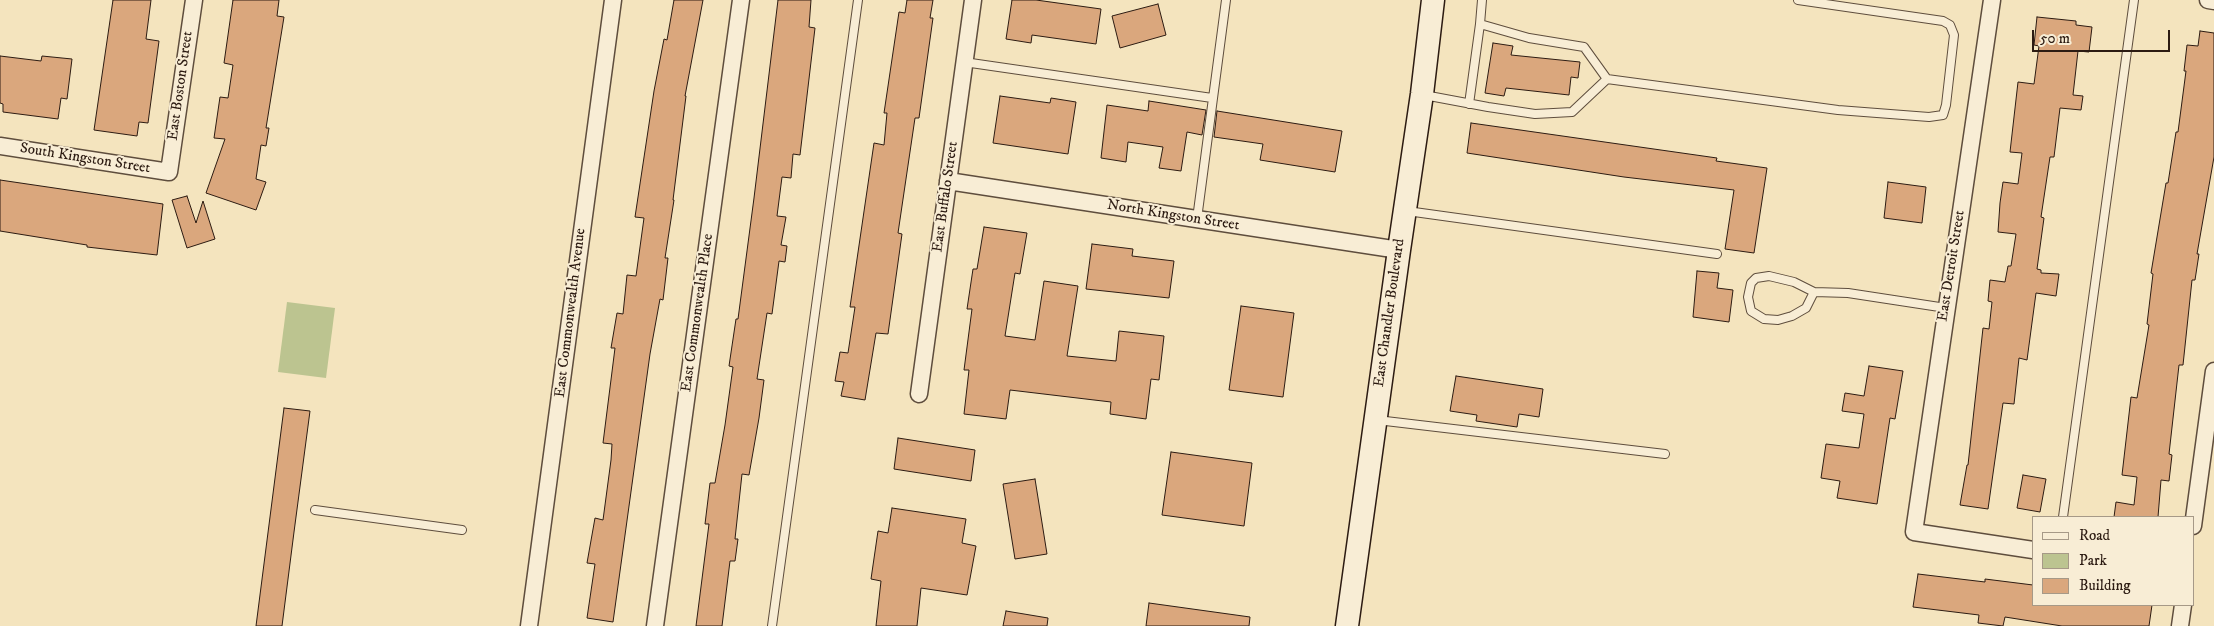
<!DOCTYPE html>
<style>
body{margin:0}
#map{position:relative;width:2214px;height:626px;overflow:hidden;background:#f4e4be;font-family:"IM FELL DW Pica",serif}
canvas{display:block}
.legend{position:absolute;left:2032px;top:516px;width:162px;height:90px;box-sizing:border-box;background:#f8edd5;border:1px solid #a69987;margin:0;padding:6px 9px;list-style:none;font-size:15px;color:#2c1b12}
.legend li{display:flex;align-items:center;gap:10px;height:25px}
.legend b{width:25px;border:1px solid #a69987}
.scale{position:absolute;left:2032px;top:30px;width:138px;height:22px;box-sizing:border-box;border:2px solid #2c1b12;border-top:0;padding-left:6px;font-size:15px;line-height:18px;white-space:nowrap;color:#2c1b12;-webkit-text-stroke:4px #f8edd5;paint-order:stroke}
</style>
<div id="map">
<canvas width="2214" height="626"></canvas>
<ul class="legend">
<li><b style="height:6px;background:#f8edd5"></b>Road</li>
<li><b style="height:14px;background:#bcc490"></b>Park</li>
<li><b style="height:14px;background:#daa77d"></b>Building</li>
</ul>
<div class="scale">50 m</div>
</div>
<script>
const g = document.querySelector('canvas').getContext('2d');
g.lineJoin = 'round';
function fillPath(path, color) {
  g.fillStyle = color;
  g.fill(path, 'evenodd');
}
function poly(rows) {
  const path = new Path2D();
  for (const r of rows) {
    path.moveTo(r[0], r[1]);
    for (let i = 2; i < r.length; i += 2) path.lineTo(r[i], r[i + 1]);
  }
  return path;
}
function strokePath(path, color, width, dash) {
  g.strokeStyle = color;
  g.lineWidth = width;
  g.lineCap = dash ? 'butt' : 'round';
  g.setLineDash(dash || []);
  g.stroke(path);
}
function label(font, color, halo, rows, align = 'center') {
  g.font = font + ' "IM FELL DW Pica",serif';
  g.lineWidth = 4;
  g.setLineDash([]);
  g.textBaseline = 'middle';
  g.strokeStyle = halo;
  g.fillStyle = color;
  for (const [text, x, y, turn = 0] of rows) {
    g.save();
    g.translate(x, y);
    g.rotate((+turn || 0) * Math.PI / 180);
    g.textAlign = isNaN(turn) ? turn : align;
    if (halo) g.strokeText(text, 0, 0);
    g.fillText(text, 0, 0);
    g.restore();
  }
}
const green = poly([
 [287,302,335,308,326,378,278,372]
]);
const building = poly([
 [113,0,151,0,146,39,159,41,148,123,139,122,137,136,94,130,113,0],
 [233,0,279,0,277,16,284,17,266,128,269,128,266,146,261,145,256,179,266,182,256,210,206,193,225,139,214,138,220,97,228,98,233,65,224,63,233,0],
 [674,0,703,0,685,96,686,96,673,200,674,200,665,258,668,258,663,300,660,299,650,354,613,622,587,618,595,564,587,563,595,518,603,520,611,460,612,444,603,443,615,348,611,348,617,313,623,314,627,275,636,276,644,218,635,217,654,91,664,39,667,40,674,0],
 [778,0,811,0,809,27,815,28,800,155,793,154,791,178,782,177,777,216,786,217,781,245,787,246,785,262,779,261,772,314,767,313,757,379,764,380,759,418,749,475,742,474,735,539,738,539,735,561,730,561,722,626,696,626,709,524,705,524,710,483,715,483,725,425,733,367,729,366,736,319,738,319,754,198,778,0],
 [907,0,933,0,930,18,933,18,919,118,915,118,898,233,902,234,888,334,876,333,865,400,841,396,844,382,835,381,840,352,848,353,855,307,850,307,874,143,884,145,887,113,884,113,899,12,905,13,907,0],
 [1012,0,1036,0,1101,9,1096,44,1032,35,1031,43,1006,39,1012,0],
 [1158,4,1166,35,1120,48,1112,16,1158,4],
 [2037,17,2076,21,2076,25,2092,27,2089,52,2078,51,2073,95,2083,96,2081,110,2060,108,2054,157,2050,157,2041,217,2044,218,2037,269,2041,270,2041,273,2059,274,2056,296,2036,293,2027,360,2019,358,2014,404,2003,403,1988,509,1960,505,1967,465,1968,465,1983,328,1989,329,1992,302,1988,301,1990,280,2005,282,2008,266,2011,266,2016,234,1998,232,2000,203,2003,182,2018,184,2022,153,2010,152,2018,82,2034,84,2039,46,2034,45,2037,17],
 [2200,31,2214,33,2214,157,2197,254,2199,254,2195,280,2192,280,2183,365,2179,365,2169,454,2172,455,2169,481,2161,480,2158,517,2114,517,2116,502,2134,505,2137,477,2122,475,2131,397,2137,398,2149,325,2147,324,2153,274,2151,273,2166,183,2168,183,2176,132,2178,132,2186,71,2184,71,2187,45,2198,46,2200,31],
 [1493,43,1513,46,1511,55,1580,62,1578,78,1571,77,1569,95,1506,88,1504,96,1485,93,1493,43],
 [0,56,41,61,42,56,72,59,67,99,61,98,58,119,3,112,3,104,0,103,0,56],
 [1000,96,1050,103,1051,98,1076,102,1068,154,993,143,1000,96],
 [1149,101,1206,110,1202,135,1187,132,1181,171,1159,168,1163,147,1128,142,1126,162,1101,158,1107,105,1148,111,1149,101],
 [1217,111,1342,131,1335,172,1260,160,1263,144,1214,137,1217,111],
 [1471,123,1717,158,1716,161,1767,168,1754,253,1725,249,1734,190,1624,177,1467,153,1471,123],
 [0,180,163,204,157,255,87,247,87,245,0,231,0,180],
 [1888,182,1926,187,1922,223,1884,218,1888,182],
 [187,196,196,223,203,201,215,239,187,248,172,200,187,196],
 [984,227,1027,233,1020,274,1015,273,1005,336,1035,340,1044,281,1078,286,1067,356,1116,361,1119,331,1164,336,1159,380,1151,379,1146,419,1110,414,1111,402,1010,390,1006,419,964,414,969,370,964,370,972,309,967,309,973,269,977,269,984,227],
 [1092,244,1133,249,1132,256,1174,261,1169,298,1086,289,1092,244],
 [1697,271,1719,273,1717,288,1733,290,1729,322,1693,317,1697,271],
 [1241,306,1294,313,1283,397,1229,390,1241,306],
 [1869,366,1903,371,1895,419,1890,418,1877,504,1837,498,1840,481,1821,478,1826,444,1859,448,1864,414,1842,411,1845,393,1864,396,1869,366],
 [1456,376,1543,389,1539,417,1519,414,1517,427,1476,421,1477,415,1450,411,1456,376],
 [284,408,310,411,294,532,282,626,256,626,284,408],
 [898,438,975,450,971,481,894,469,898,438],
 [1171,452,1252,463,1244,526,1162,515,1171,452],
 [2023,475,2046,479,2040,512,2017,508,2023,475],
 [1035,479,1047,554,1015,559,1003,484,1035,479],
 [892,508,966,519,962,543,976,546,967,595,921,588,917,626,876,626,881,581,871,579,878,531,888,533,892,508],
 [1918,574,1985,582,1985,579,2033,585,2033,605,2152,605,2149,626,2062,626,2005,617,2003,626,1978,623,1979,615,1913,607,1918,574],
 [1149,603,1250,617,1249,626,1146,626,1149,603],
 [1006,611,1048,618,1047,626,1003,626,1006,611]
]);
const service = poly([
 [1480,24,1482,0],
 [964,62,1212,98],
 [1424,95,1488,107,1535,114,1572,112,1607,79],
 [1469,104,1480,24,1529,38,1584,47,1607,79,1838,110,1929,117,1943,115,1946,105,1954,35,1950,25,1943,21,1798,0],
 [1407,211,1717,254],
 [1197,219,1226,0],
 [1814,292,1806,308,1792,316,1778,320,1764,319,1751,311,1748,297,1751,283,1756,278,1769,276,1794,282,1814,292,1848,293,1946,308],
 [1377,420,1665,454],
 [315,510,462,530],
 [2063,517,2134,0],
 [772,626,858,0]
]);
const minor = poly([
 [1992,0,1914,532,2033,550],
 [2208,0,2214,1],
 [0,146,169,172,194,0],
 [948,181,1399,250],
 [919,394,973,0],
 [2193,526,2214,371],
 [529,626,613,0],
 [655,626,741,0],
 [2180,626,2183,605]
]);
const secondary = poly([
 [1347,626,1399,250,1422,94,1433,0]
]);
const streetNames = [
 ["East Boston Street",181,86,-82],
 ["South Kingston Street",85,159,9],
 ["East Buffalo Street",946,197,-82],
 ["North Kingston Street",1173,216,9],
 ["East Detroit Street",1952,266,-81],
 ["East Commonwealth Avenue",571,313,-83],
 ["East Commonwealth Place",698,313,-82],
 ["East Chandler Boulevard",1390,313,-82]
];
fillPath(green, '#bcc490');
fillPath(building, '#daa77d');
strokePath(building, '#2c1b12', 1);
strokePath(service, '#5e4d3d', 10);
strokePath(minor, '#5e4d3d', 19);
strokePath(secondary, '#2c1b12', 25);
strokePath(service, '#f8edd5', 8);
strokePath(minor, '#f8edd5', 16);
strokePath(secondary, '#f8edd5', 22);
label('15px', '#2c1b12', '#f8edd5', streetNames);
</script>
